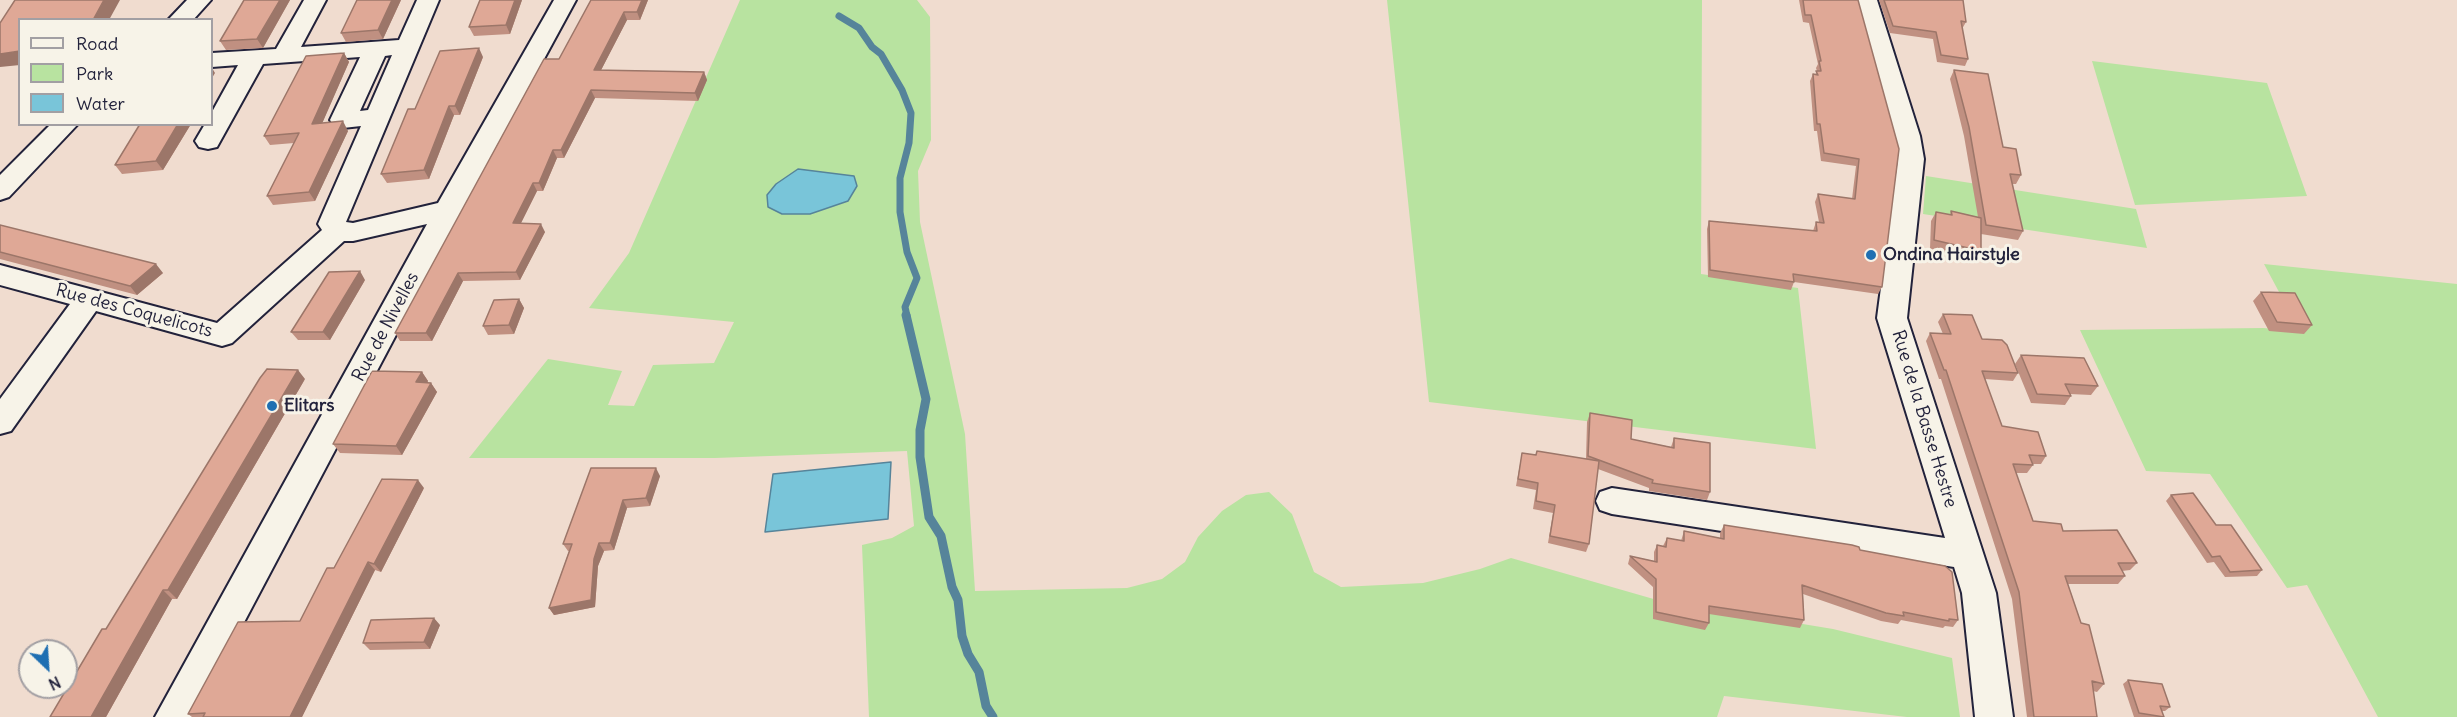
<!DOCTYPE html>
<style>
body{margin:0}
#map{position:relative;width:2457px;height:717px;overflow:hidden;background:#f0dccf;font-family:Delius,sans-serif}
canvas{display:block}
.legend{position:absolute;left:18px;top:18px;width:195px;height:108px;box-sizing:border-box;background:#f7f3e8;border:2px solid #a29fa3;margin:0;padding:8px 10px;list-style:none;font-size:18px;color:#22223b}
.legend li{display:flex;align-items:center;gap:12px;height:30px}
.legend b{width:30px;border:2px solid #a29fa3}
.north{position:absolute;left:18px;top:639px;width:60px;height:60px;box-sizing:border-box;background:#f7f3e8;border:2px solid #a29fa3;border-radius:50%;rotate:155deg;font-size:16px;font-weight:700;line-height:24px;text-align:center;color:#22223b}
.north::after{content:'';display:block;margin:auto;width:21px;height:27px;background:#1f6fb2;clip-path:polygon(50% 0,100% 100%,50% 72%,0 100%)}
</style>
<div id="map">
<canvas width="2457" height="717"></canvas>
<ul class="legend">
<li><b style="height:8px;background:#f7f3e8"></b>Road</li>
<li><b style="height:16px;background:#b8e3a0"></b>Park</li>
<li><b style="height:16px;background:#79c5d9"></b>Water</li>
</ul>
<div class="north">N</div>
</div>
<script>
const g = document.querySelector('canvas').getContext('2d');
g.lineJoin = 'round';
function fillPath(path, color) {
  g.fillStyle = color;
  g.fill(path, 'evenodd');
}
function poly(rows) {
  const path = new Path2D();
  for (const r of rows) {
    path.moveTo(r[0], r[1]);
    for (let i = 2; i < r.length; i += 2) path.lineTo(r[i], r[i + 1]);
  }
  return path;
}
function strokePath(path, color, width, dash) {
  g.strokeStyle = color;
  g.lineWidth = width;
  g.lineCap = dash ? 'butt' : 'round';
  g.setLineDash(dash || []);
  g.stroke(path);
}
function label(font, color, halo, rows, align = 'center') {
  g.font = font + ' Delius,sans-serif';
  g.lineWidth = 6;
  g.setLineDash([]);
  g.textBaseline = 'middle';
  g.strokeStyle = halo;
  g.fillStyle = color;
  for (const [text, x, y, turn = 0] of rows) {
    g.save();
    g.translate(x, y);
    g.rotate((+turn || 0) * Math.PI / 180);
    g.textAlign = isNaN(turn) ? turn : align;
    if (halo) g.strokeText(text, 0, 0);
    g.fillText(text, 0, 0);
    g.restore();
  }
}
const green = poly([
 [740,0,917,0,930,17,931,140,918,171,920,222,965,434,975,591,1127,588,1162,579,1185,562,1198,537,1222,511,1246,495,1269,492,1292,514,1314,572,1341,587,1423,583,1480,569,1511,558,1657,600,1833,629,1952,658,1960,717,1907,717,1724,696,1717,717,869,717,862,545,892,538,914,526,907,451,715,458,469,458,548,359,622,371,608,405,634,406,653,365,714,363,734,322,589,308,629,253],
 [1387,0,1702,0,1701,274,1798,288,1816,449,1429,402],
 [2092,61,2267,83,2307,196,2135,205],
 [1926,176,2136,209,2147,248,1923,214],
 [2264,264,2457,284,2457,717,2378,717,2307,585,2287,588,2210,474,2146,471,2080,330,2263,328,2300,331]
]);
const water = poly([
 [798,169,854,176,857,186,848,201,810,214,782,214,768,207,767,195,776,184,798,169],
 [891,462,888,519,765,532,773,474,891,462]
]);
const streamFar1 = poly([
 [839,16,859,28,872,47,881,54,902,90,911,113,909,143,900,178,900,212,907,252,917,278,905,307,907,316]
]);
const stream = poly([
 [906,315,926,399,920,430,920,457,929,517,941,536,952,587,958,600,962,636,968,654,979,672,986,706,993,717]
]);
const minor = poly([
 [187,0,211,0,193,20,168,20,187,0],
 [304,0,326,0,301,47,399,40,417,0,439,0,346,222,353,223,438,203,554,0,576,0,462,210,194,717,155,717,427,224,353,241,344,241,232,343,222,346,96,311,11,431,0,434,0,399,70,304,0,285,0,265,217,323,322,230,318,224,361,126,343,128,334,126,330,120,360,57,263,64,217,147,208,149,199,147,195,141,205,124,212,124,212,112,238,65,212,67,212,53,276,49,304,0],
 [392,55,368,110,360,111,385,56,392,55],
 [1855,0,1877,0,1920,136,1924,159,1907,318,1996,593,2013,717,1975,717,1962,593,1954,567,1612,514,1600,510,1596,501,1600,492,1612,488,1945,538,1877,318,1898,159,1894,136,1855,0],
 [51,124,78,124,9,197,0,200,0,175,51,124]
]);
const wall = poly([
 [244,0,290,0,263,48,226,50,220,41],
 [401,0,383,39,346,42,341,33],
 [522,0,510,34,474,36,469,27],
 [591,0,648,0,640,20,627,20,601,70,704,72,707,80,698,101,595,98,564,158,557,158,543,191,537,191,521,223,545,232,520,280,463,281,432,341,400,341,395,333,559,59],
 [1799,0,1858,0,1882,287,1878,294,1794,282,1791,290,1708,277,1707,229,1709,221,1813,231,1816,222,1819,222,1815,202,1818,194,1852,199,1856,166,1821,161,1817,131,1814,131,1810,81,1813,74,1815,75,1817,71,1816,68,1818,64,1809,23,1803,22],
 [1879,0,1963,0,1966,22,1962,29,1968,59,1965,66,1937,62,1933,39,1890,33],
 [344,53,349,62,322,123,348,131,315,201,273,205,267,196,294,143,270,145,264,136],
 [483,57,460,115,454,115,429,179,387,183,381,174,415,109],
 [1954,70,2021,175,2016,184,2012,184,2023,231,2018,240,1981,234,1981,251,1976,260,1930,249,1931,221,1936,212,1950,215,1951,211,1978,217,1964,136,1950,79],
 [140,124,191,124,163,170,122,174,115,165],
 [0,225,163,273,137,295,0,259],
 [365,280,330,340,298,340,291,332],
 [2261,292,2312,325,2304,334,2269,331,2253,301],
 [519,299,524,308,514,334,488,335,483,326],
 [1943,314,1982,339,2018,373,2013,381,1985,379,2002,426,2046,456,2041,464,2032,464,2033,465,2027,473,2016,473,2033,521,2063,531,2137,563,2130,570,2122,571,2125,576,2118,584,2068,584,2081,623,2104,684,2097,692,2093,691,2097,717,2027,717,2012,599,1941,379,1939,379,1926,341,1930,333,1943,334,1938,322],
 [2021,355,2098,386,2091,395,2070,394,2071,396,2065,405,2031,403,2015,364],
 [422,372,428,381,427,383,431,383,437,392,402,455,340,453,333,444],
 [305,379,177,599,172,599,106,717,106,629],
 [1590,413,1631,439,1671,447,1674,438,1710,492,1707,500,1649,491,1649,488,1598,469,1589,544,1586,552,1548,543,1553,513,1533,509,1536,490,1516,486,1522,453,1535,455,1586,459,1587,422],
 [591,468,660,476,650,506,627,508,614,550,604,551,598,566,595,607,554,615,549,608,569,551,568,551,563,544],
 [424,488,381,572,375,570,302,717,192,717,188,714,300,621],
 [2171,495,2216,525,2262,570,2257,576,2225,577,2214,562,2207,563,2166,501],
 [1724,525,1860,550,1958,620,1953,627,1945,626,1943,628,1901,620,1898,624,1881,621,1803,594,1804,620,1800,628,1709,614,1709,623,1705,630,1653,619,1653,587,1628,564,1630,556,1654,561,1654,552,1657,545,1663,546,1667,538,1681,541,1684,531,1720,538,1720,533],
 [440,625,430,649,370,650,363,643],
 [2128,680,2170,707,2165,711,2162,711,2164,717,2134,717,2123,684]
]);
const shadedWall = poly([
 [104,0,120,0,109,20,93,20],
 [280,0,290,0,263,48,257,39],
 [392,0,401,0,383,39,378,30],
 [515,0,522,0,510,34,506,25],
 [642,0,648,0,640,20,637,12],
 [624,12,627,20,597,78,594,70],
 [479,48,483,57,460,115,455,106],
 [20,51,20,65,0,67,0,54],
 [344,53,349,62,318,133,312,124],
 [212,68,215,73,212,78],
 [704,72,707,80,698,101,695,93],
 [591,90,595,98,564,158,561,150],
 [449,106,454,115,429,179,424,170],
 [343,121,348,131,315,201,309,192],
 [178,124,191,124,163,170,156,161],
 [553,150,557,158,543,191,539,183],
 [533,183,537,191,517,231,513,223],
 [541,224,545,232,520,280,516,272],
 [156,264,163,273,137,295,130,286],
 [360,271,365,280,330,340,323,332],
 [458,273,463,281,432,341,426,333],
 [519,299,524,308,514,334,509,325],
 [298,370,305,379,177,599,168,590],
 [422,372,428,381,422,391,416,382],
 [431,383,437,392,402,455,396,446],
 [656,468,660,476,650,506,646,498],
 [418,480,424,488,381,572,374,564],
 [623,500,627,508,614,550,610,543],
 [599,543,604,551,598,566,595,607,554,615,549,608,594,559],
 [368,562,375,570,302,717,290,717],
 [163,590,172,599,106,717,91,717],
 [434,618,440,625,430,649,424,642]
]);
const building = poly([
 [15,0,104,0,93,20,20,20,20,51,0,54,0,23,15,0],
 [244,0,280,0,257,39,220,41,244,0],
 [357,0,392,0,378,30,341,33,357,0],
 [480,0,515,0,506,25,469,27,480,0],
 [591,0,642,0,637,12,624,12,594,70,704,72,695,93,591,90,561,150,553,150,539,183,533,183,513,223,541,224,516,272,458,273,426,333,395,333,544,59,559,59,591,0],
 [1803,0,1858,0,1899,149,1882,287,1793,274,1794,282,1710,270,1709,221,1817,231,1816,222,1824,223,1818,194,1855,199,1859,159,1824,153,1820,124,1817,124,1813,74,1818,75,1816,71,1821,71,1819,61,1821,61,1811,15,1805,15,1803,0],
 [1884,0,1963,0,1966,22,1961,21,1968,59,1941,55,1936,32,1893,26,1884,0],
 [479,48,455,106,449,106,424,170,381,174,408,109,415,109,440,51,479,48],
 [344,53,312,124,343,121,309,192,267,196,299,133,264,136,306,56,344,53],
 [1954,70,1988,74,2003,147,2016,149,2021,175,2010,174,2023,231,1986,225,1969,127,1954,70],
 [140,124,178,124,156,161,115,165,140,124],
 [1951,211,1981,218,1981,251,1934,240,1936,212,1952,215,1951,211],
 [0,225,156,264,130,286,0,252,0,225],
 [360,271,323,332,291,332,329,272,360,271],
 [2261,292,2295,293,2312,325,2277,322,2261,292],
 [519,299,509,325,483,326,494,300,519,299],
 [1943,314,1972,315,1982,339,2002,340,2007,345,2018,373,1982,371,2002,426,2038,432,2046,456,2029,455,2033,465,2013,464,2033,521,2061,524,2063,531,2117,530,2137,563,2118,563,2125,576,2065,576,2081,623,2089,625,2104,684,2092,681,2097,717,2034,717,2019,592,1946,370,1944,370,1930,333,1951,334,1943,314],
 [2021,355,2084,358,2098,386,2065,384,2071,396,2037,394,2021,355],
 [267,369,298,370,168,590,163,590,91,717,50,717,102,629,106,629,260,378,267,369],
 [372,371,422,372,416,382,431,383,396,446,333,444,372,371],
 [1590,413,1632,420,1631,439,1674,448,1674,438,1710,443,1710,492,1652,483,1653,480,1588,456,1590,413],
 [1537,451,1599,461,1589,544,1550,536,1555,505,1536,501,1538,483,1518,479,1522,453,1536,455,1537,451],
 [591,468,656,468,646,498,623,500,610,543,599,543,594,559,591,600,549,608,572,544,563,544,591,468],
 [382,479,418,480,374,564,368,562,290,717,203,717,205,713,188,714,238,622,300,621,327,568,334,568,382,479],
 [2193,493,2216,525,2231,525,2262,570,2230,572,2220,556,2212,557,2171,495,2193,493],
 [1724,525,1852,545,1859,547,1860,550,1945,566,1952,572,1958,620,1949,619,1949,621,1903,612,1904,616,1886,613,1802,585,1804,620,1709,606,1709,623,1656,612,1656,579,1630,556,1657,562,1657,545,1666,547,1667,538,1684,541,1684,531,1724,539,1724,525],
 [434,618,424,642,363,643,371,620,434,618],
 [2128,680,2162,684,2170,707,2160,706,2164,717,2139,713,2128,680]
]);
const markers = [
 [1871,255,6,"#1f6fb2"],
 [272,406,6,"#1f6fb2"]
];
const poiNames = [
 ["Ondina Hairstyle",1883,255],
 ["Elitars",284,406]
];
const streetNames = [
 ["Rue des Coquelicots",134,311,15],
 ["Rue de Nivelles",386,327,-62],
 ["Rue de la Basse Hestre",1924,419,73]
];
fillPath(green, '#b8e3a0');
fillPath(water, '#79c5d9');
strokePath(water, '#56849a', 1.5);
strokePath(streamFar1, '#56849a', 7);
strokePath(stream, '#56849a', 9);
strokePath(minor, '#22223b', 4);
fillPath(minor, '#f7f3e8');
fillPath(wall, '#c09081');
fillPath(shadedWall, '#9c7669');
fillPath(building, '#dfa896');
strokePath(building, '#9c7669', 1.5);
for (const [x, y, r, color] of markers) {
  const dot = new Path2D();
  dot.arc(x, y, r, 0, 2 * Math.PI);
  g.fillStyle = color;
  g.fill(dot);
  strokePath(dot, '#f7f3e8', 2);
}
label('bold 18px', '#22223b', '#f7f3e8', poiNames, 'left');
label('18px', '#22223b', '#f7f3e8', streetNames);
</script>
